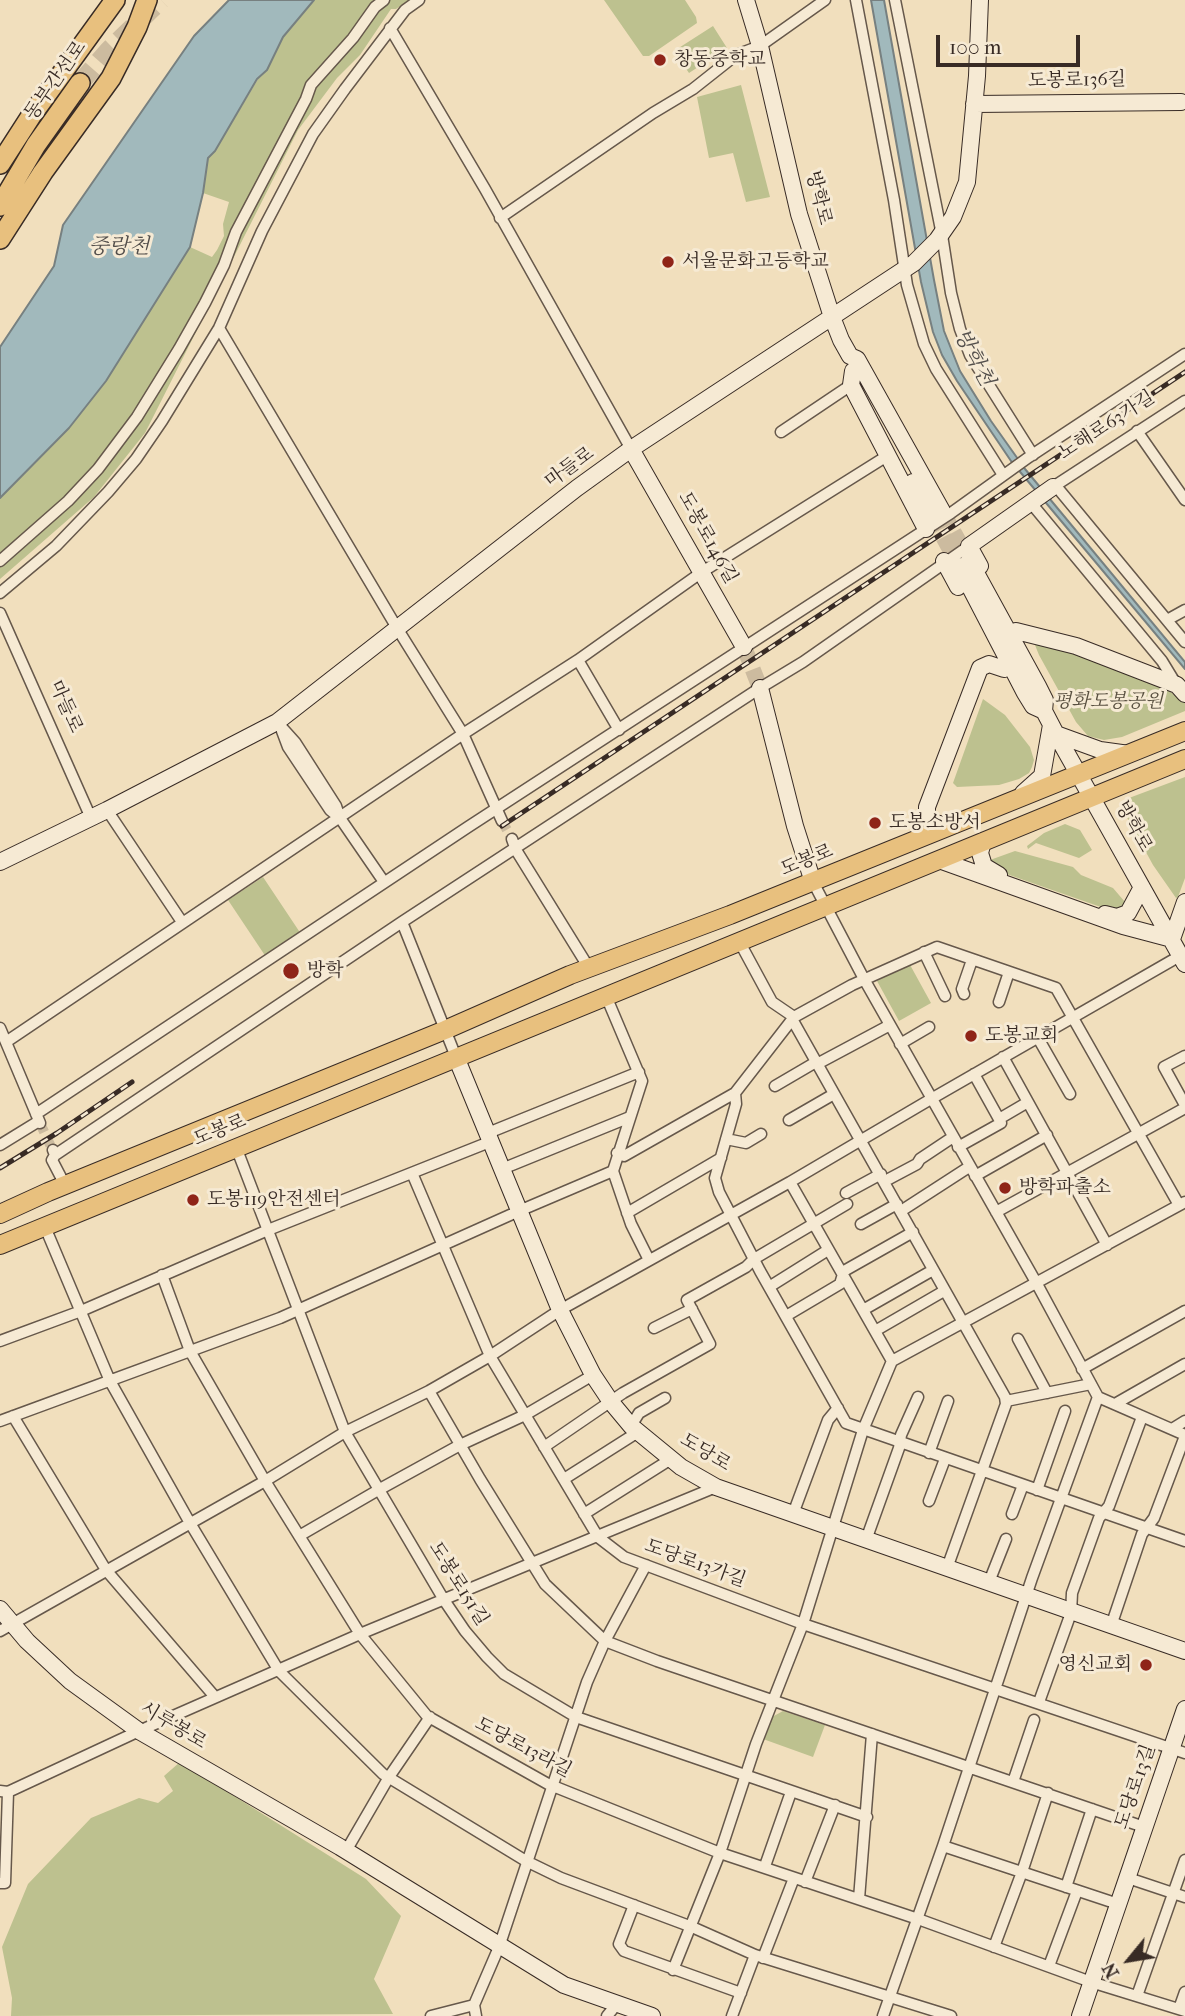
<!DOCTYPE html>
<meta charset="utf-8">
<style>
body{margin:0}
#map{position:relative;width:1185px;height:2016px;overflow:hidden;background:#f1dfbd;font-family:"IM FELL French Canon",serif}
canvas{display:block}
.north{position:absolute;left:1094px;top:1925px;width:70px;height:70px;-webkit-text-stroke:5px #f6ead4;paint-order:stroke;rotate:240deg;font-size:19px;font-weight:700;line-height:28px;text-align:center;color:#382b25}
.north::after{content:'';display:block;margin:auto;width:24px;height:32px;background:#382b25;clip-path:polygon(50% 0,100% 100%,50% 72%,0 100%)}
.scale{position:absolute;left:936px;top:35px;width:144px;height:32px;box-sizing:border-box;border:4px solid #382b25;border-top:0;padding-left:9px;font-size:21px;line-height:24px;white-space:nowrap;color:#382b25;-webkit-text-stroke:5px #f6ead4;paint-order:stroke}
</style>
<div id="map">
<canvas width="1185" height="2016"></canvas>
<div class="north">N</div>
<div class="scale">100 m</div>
</div>
<script>
const g = document.querySelector('canvas').getContext('2d');
g.lineJoin = 'round';
function fillPath(path, color) {
  g.fillStyle = color;
  g.fill(path, 'evenodd');
}
function poly(rows) {
  const path = new Path2D();
  for (const r of rows) {
    path.moveTo(r[0], r[1]);
    for (let i = 2; i < r.length; i += 2) path.lineTo(r[i], r[i + 1]);
  }
  return path;
}
function strokePath(path, color, width, dash) {
  g.strokeStyle = color;
  g.lineWidth = width;
  g.lineCap = dash ? 'butt' : 'round';
  g.setLineDash(dash || []);
  g.stroke(path);
}
function label(font, color, halo, rows, align = 'center') {
  g.font = font + ' "IM FELL French Canon","Noto Serif KR",serif';
  g.lineWidth = 6;
  g.setLineDash([]);
  g.textBaseline = 'middle';
  g.strokeStyle = halo;
  g.fillStyle = color;
  for (const [text, x, y, turn = 0] of rows) {
    g.save();
    g.translate(x, y);
    g.rotate((+turn || 0) * Math.PI / 180);
    g.textAlign = isNaN(turn) ? turn : align;
    if (halo) g.strokeText(text, 0, 0);
    g.fillText(text, 0, 0);
    g.restore();
  }
}
const green = poly([
 [314,0,409,0,396,9,391,9,360,55,337,78,298,130,145,433,94,497,0,579,0,498,69,428,106,381,190,247,212,257,217,250,224,236,223,224,229,202,203,193,208,158,215,151,258,79,267,70,283,37],
 [604,0,685,0,696,17,697,23,649,56,643,56],
 [713,26,727,48,689,73,674,51],
 [741,85,770,197,746,202,733,153,709,158,697,97],
 [1038,641,1160,684,1185,703,1185,711,1122,737,1104,740,1088,736,1076,722,1039,655,1035,645],
 [983,699,1005,715,1030,747,1034,760,1032,767,1029,773,1019,779,999,785,957,787,953,783],
 [1185,777,1185,878,1178,897,1176,898,1153,865,1123,810,1125,800,1129,798],
 [1065,824,1080,830,1092,850,1079,858,1036,843,1028,849,1027,846,1044,833],
 [1015,851,1073,867,1081,875,1113,888,1125,902,1125,906,1115,912,998,871,990,860],
 [263,877,301,934,266,957,228,900],
 [909,963,931,1003,899,1021,877,981],
 [783,1711,825,1725,813,1757,763,1739,772,1717],
 [180,1762,366,1879,401,1916,374,1979,393,2014,11,2016,12,1998,2,1947,28,1884,91,1818,139,1798,158,1803,173,1791,164,1776]
]);
const water = poly([
 [229,0,314,0,283,37,267,70,257,79,215,151,208,158,203,193,190,247,106,381,69,428,0,498,0,347,54,266,63,225,194,36,229,0],
 [871,0,884,0,934,280,944,331,960,371,991,421,1025,469,1185,662,1185,669,1011,461,957,381,942,355,933,332,921,282,871,0]
]);
const streetTunnel = poly([
 [502,821,512,839],
 [40,1123,52,1149]
]);
const secondaryTunnel = poly([
 [942,511,969,560],
 [932,516,959,566],
 [744,647,760,688]
]);
const highwayTunnel = poly([
 [80,83,109,50,161,0]
]);
const street = poly([
 [856,0,894,200,907,285,924,344,936,369,1003,475],
 [895,0,942,235,951,293,960,329,970,355,1033,455],
 [390,28,485,189,631,449],
 [500,218,653,113,693,89,736,55,760,46,825,0],
 [219,328,397,628,463,734,502,821],
 [1137,431,1185,500],
 [781,432,851,385],
 [1056,486,1185,642],
 [1053,487,1185,401],
 [1031,503,1162,661,1176,684],
 [0,561,68,501,98,469,137,417,179,349,205,303,224,265,236,232,306,99,311,85,353,38,375,7,384,0],
 [0,593,56,546,108,492,136,459,162,421,219,328,262,231,313,134,345,89,405,10,419,0],
 [0,613,91,818],
 [1167,620,1185,610],
 [578,660,619,730],
 [277,722,295,742,336,806,340,818,384,882],
 [282,731,288,747,330,810,340,818],
 [107,810,182,922],
 [512,839,516,850,589,968],
 [813,882,864,979,1037,1284,1098,1397,1032,1578,943,1846,883,2016],
 [402,922,456,1057],
 [739,941,772,1002,794,1017],
 [924,952,945,996],
 [964,994,962,989,972,960],
 [606,996,642,1081,613,1171,631,1224,649,1260],
 [999,1002,1009,972],
 [792,1019,1005,1397,1006,1404,947,1568],
 [0,1028,40,1123],
 [1038,1038,1070,1094],
 [6,1042,463,734,578,660,702,572,887,456],
 [900,1044,929,1027],
 [1185,1056,1164,1067,1185,1105],
 [1003,1057,1107,1245],
 [817,1064,890,1025],
 [974,1074,999,1119],
 [775,1086,816,1062],
 [36,1114,468,827,951,513,1029,457,1185,354],
 [789,1120,834,1094],
 [488,1133,639,1072],
 [726,1139,746,1143,761,1134],
 [0,1145,39,1121],
 [236,1147,345,1432,444,1600,465,1631,487,1657,504,1674,576,1717,867,1817],
 [958,1147,1001,1123,999,1119,1028,1102],
 [53,1150,55,1155,52,1160,65,1185],
 [617,1153,624,1156,735,1093],
 [55,1155,402,922,760,688,803,662,969,546],
 [502,1169,630,1117],
 [412,1173,490,1356,598,1537,624,1557,803,1624,1185,1753],
 [975,1176,1047,1135],
 [885,1181,917,1164,920,1159,953,1137],
 [790,1182,892,1361],
 [846,1193,881,1174],
 [1179,1205,1056,988,937,947,852,985,794,1017,735,1093,736,1104,715,1178,719,1192,760,1271,846,1423,1185,1541],
 [901,1211,969,1167],
 [996,1212,1185,1108],
 [627,1213,721,1158],
 [861,1224,897,1204],
 [45,1227,110,1381,190,1523,279,1671,383,1774,526,1861,561,1878,692,1927,755,1955,951,2016],
 [162,1275,190,1351,265,1481,360,1634,427,1716,548,1784,720,1853,918,1919,1091,1982,1185,2011],
 [769,1287,828,1250],
 [863,1310,933,1270],
 [786,1316,840,1284,844,1271,913,1232],
 [654,1328,692,1309],
 [875,1331,944,1291],
 [1018,1339,1047,1393],
 [0,1341,81,1311,268,1230,492,1141],
 [1082,1369,1185,1311],
 [429,1391,480,1479,545,1584,605,1641,657,1661,1144,1827],
 [1098,1397,1185,1435],
 [1006,1401,1091,1384],
 [1115,1404,1185,1364],
 [13,1416,106,1570,215,1697],
 [0,1421,280,1318,519,1211,613,1171],
 [631,1426,639,1413,665,1398],
 [1172,1429,1185,1421],
 [544,1447,623,1393,710,1344,687,1300,746,1267,754,1259,847,1204],
 [929,1453,948,1401],
 [564,1479,638,1432],
 [1037,1490,1065,1411],
 [929,1501,945,1459],
 [584,1514,671,1459],
 [793,1514,828,1420,838,1408],
 [1012,1514,1023,1485],
 [299,1536,380,1489,460,1445,525,1415,593,1375],
 [866,1540,899,1448,901,1435,918,1397],
 [989,1582,1006,1539],
 [1111,1626,1142,1534,1154,1518,1185,1436],
 [0,1631,265,1481,345,1432,429,1391,490,1356,560,1310,790,1182,931,1099,1185,953],
 [1039,1702,1071,1613,1072,1593,1099,1518,1109,1506,1142,1417],
 [1013,1782,1034,1720],
 [0,1791,8,1792,139,1731,360,1634,716,1487],
 [943,1846,1118,1904],
 [346,1851,389,1777,430,1717],
 [765,1866,791,1792],
 [1128,1878,1185,1897],
 [805,1882,835,1805],
 [0,1883,5,1883,8,1792],
 [1066,1887,1092,1809],
 [859,1899,872,1734],
 [634,1905,619,1944,624,1951,741,1993],
 [994,1947,1022,1872,1048,1793],
 [763,1958,794,1878],
 [1049,1966,1077,1891],
 [673,1970,720,1853,756,1744,803,1624,863,1430,892,1361,1185,1202],
 [1137,1996,1185,1860],
 [474,2005,499,1947,587,1682,605,1641,646,1565],
 [1179,2009,1185,1992],
 [431,2016,474,2005,476,2016],
 [607,2016,617,2004],
 [732,2016,755,1955]
]);
const secondary = poly([
 [746,0,760,46,799,214,832,317,841,340,850,356,857,359,942,511],
 [974,104,1181,102],
 [853,371,851,385,926,529],
 [631,449,744,647],
 [913,482,932,516],
 [969,560,1038,686,1045,700,1044,711,1056,734,1185,964],
 [944,561,958,587],
 [959,566,1025,693,1033,706,1044,711],
 [980,566,969,546,1053,487],
 [1016,631,1076,646,1177,685,1185,694],
 [760,688,795,826,813,882],
 [1056,734,1100,750,1129,754],
 [1023,793,1042,776,1051,725],
 [946,826,932,822,927,813,927,807,980,668,989,664,1004,669],
 [983,842,980,853,984,866,999,875],
 [939,860,1123,926,1172,939],
 [0,862,107,810,277,722,577,488,631,449,914,263,937,240,953,217,967,182,977,76,980,0],
 [1105,914,1117,917,1128,913,1142,887],
 [1172,939,1185,902],
 [456,1057,560,1310,593,1375,611,1402,631,1426,681,1467,716,1487,1185,1651],
 [0,1609,27,1641,70,1681,139,1731,340,1847,564,1985,652,2016],
 [1080,2016,1185,1709]
]);
const primary = poly([
 [0,1214,48,1192,445,1030,570,975,730,915,1185,731],
 [0,1245,1185,759]
]);
const highway = poly([
 [0,164,31,116,115,0],
 [0,206,36,145,80,83],
 [0,239,43,172,111,78,137,27,147,0]
]);
const rail = poly([
 [502,826,1185,372],
 [0,1168,57,1133,132,1082]
]);
const markers = [
 [660,60,7,"#8f2418"],
 [668,262,7,"#8f2418"],
 [875,823,7,"#8f2418"],
 [291,971,9,"#8f2418"],
 [971,1036,7,"#8f2418"],
 [1005,1188,7,"#8f2418"],
 [193,1200,7,"#8f2418"],
 [1146,1665,7,"#8f2418"]
];
const poiNames = [
 ["창동중학교",674,60],
 ["서울문화고등학교",682,262],
 ["도봉소방서",889,823],
 ["방학",307,971],
 ["도봉교회",985,1036],
 ["방학파출소",1019,1188],
 ["도봉119안전센터",207,1200],
 ["영신교회",1132,1665,"right"]
];
const streetNames = [
 ["동부간선로",56,81,-55],
 ["도봉로136길",1077,81,-1],
 ["방학로",818,198,76],
 ["노해로63가길",1107,426,-33],
 ["마들로",570,468,-36],
 ["도봉로146길",707,538,61],
 ["마들로",65,707,66],
 ["방학로",1133,827,61],
 ["도봉로",807,861,-22],
 ["도봉로",220,1131,-22],
 ["도당로",705,1453,31],
 ["도당로13가길",695,1564,20],
 ["도봉로151길",458,1584,58],
 ["시루봉로",173,1726,31],
 ["도당로13라길",523,1748,28],
 ["도당로13길",1136,1787,-71]
];
const parkNames = [
 ["평화도봉공원",1108,702]
];
const waterNames = [
 ["중랑천",119,248],
 ["방학천",973,358,62]
];
fillPath(green, '#bdc18f');
fillPath(water, '#a1b9bc');
strokePath(water, '#778080', 2);
strokePath(streetTunnel, '#ccbb9f', 10, [10, 5]);
strokePath(secondaryTunnel, '#ccbb9f', 16, [16, 8]);
strokePath(highwayTunnel, '#ccbb9f', 19, [19, 10]);
strokePath(street, '#66584b', 13);
strokePath(secondary, '#382b25', 18);
strokePath(primary, '#382b25', 20);
strokePath(highway, '#382b25', 22);
strokePath(street, '#f6ead4', 10);
strokePath(secondary, '#f6ead4', 16);
strokePath(primary, '#e8c07e', 18);
strokePath(highway, '#e8c07e', 19);
strokePath(rail, '#382b25', 5);
strokePath(rail, '#f6ead4', 2.5, [8]);
for (const [x, y, r, color] of markers) {
  const dot = new Path2D();
  dot.arc(x, y, r, 0, 2 * Math.PI);
  g.fillStyle = color;
  g.fill(dot);
  strokePath(dot, '#f6ead4', 2.5);
}
label('19px', '#382b25', '#f6ead4', poiNames, 'left');
label('19px', '#382b25', '#f6ead4', streetNames);
label('italic 19px', '#595040', '#f6ead4', parkNames);
label('italic 21px', '#524e4b', '#f6ead4', waterNames);
</script>
